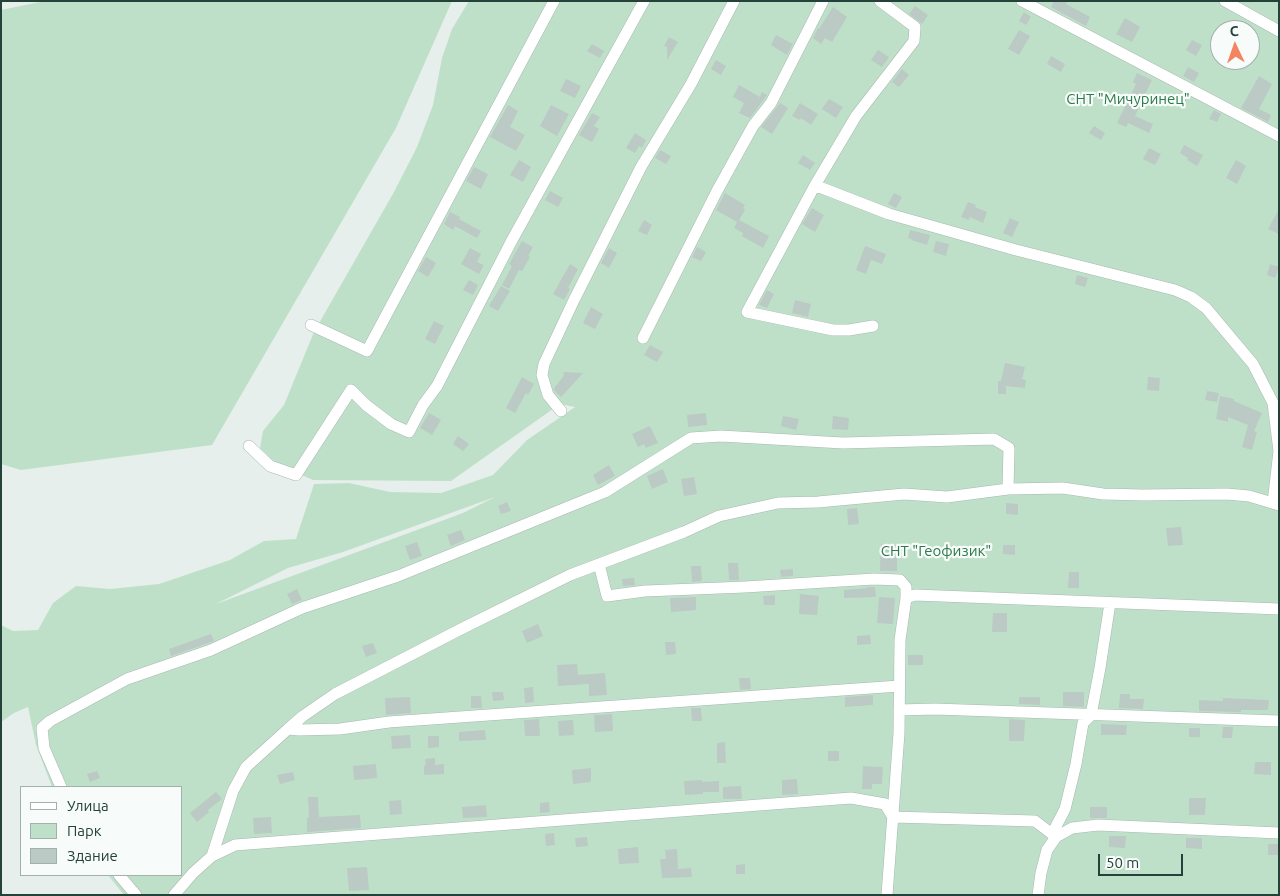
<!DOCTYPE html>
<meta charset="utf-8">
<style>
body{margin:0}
#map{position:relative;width:1280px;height:896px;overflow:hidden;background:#e6efeb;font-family:Ubuntu,sans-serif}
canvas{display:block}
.frame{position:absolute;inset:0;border:2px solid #24423a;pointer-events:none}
.legend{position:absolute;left:20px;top:786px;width:162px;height:90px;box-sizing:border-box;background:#f7fbf9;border:1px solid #a3b1ad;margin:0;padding:6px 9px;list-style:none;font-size:15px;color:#24423a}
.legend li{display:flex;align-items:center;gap:10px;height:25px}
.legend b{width:25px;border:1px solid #a3b1ad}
.north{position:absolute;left:1210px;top:20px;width:50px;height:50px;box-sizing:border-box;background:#f7fbf9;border:1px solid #a3b1ad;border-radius:50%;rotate:357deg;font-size:14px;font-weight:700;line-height:20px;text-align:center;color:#24423a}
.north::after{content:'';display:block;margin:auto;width:18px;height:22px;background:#f4845f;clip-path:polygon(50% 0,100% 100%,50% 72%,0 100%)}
.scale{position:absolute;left:1098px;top:854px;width:85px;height:22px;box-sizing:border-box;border:2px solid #24423a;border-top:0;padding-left:6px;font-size:15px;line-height:18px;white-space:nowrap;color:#24423a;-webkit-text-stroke:4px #f7fbf9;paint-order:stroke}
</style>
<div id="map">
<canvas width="1280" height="896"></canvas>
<div class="frame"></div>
<ul class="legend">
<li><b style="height:6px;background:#fff"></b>Улица</li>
<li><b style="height:14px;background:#bfe0c8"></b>Парк</li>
<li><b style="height:14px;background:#bbcac4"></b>Здание</li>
</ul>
<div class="north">С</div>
<div class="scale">50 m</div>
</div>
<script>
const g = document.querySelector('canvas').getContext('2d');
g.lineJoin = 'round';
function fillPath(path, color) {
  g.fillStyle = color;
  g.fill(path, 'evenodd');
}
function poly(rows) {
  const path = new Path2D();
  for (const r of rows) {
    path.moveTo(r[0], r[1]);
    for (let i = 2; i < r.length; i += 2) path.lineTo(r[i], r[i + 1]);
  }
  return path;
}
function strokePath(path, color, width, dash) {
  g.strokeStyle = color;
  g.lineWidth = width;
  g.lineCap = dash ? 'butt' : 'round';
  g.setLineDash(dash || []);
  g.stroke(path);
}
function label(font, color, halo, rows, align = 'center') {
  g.font = font + ' Ubuntu,sans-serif';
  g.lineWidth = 4.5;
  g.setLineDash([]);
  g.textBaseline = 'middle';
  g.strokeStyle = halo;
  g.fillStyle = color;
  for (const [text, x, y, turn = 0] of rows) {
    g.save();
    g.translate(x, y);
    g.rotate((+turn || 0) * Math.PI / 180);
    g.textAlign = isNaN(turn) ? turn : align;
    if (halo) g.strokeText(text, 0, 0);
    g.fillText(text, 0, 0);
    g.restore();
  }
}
const green = poly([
 [45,1,452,1,396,128,212,445,21,470,1,464,1,10],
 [469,1,1279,1,1279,895,124,895,108,875,181,875,181,787,52,787,36,745,28,707,14,713,1,722,1,625,13,631,38,630,53,603,76,586,110,589,159,584,230,560,264,541,296,539,314,484,349,483,390,492,441,493,493,475,527,440,575,407,560,404,451,481,313,480,277,464,260,448,263,431,284,405,314,332,394,192,417,147,433,105,442,58,452,29],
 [1220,30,1250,30,1250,60,1220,60],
 [495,497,463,513,216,604,288,568,343,552]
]);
const building = poly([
 [1054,1,1067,1,1066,4,1090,17,1086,26,1051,7],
 [915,6,928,15,922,24,909,14],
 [833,7,847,17,832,42,825,38,821,44,813,38,818,28,819,29],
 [1024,12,1031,17,1026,25,1019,21],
 [1125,18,1140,27,1132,42,1116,34],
 [1237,20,1256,30,1231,30],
 [1019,30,1030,36,1019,55,1008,49],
 [776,35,793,44,787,55,771,45],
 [669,37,678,42,667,60,667,47,664,46],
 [1192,40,1202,45,1196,56,1186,50],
 [592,44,604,51,600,58,587,51],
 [878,50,889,57,882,67,871,60],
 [1051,56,1065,64,1061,72,1047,64],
 [716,60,726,66,721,75,711,69],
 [1188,67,1199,73,1194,82,1183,76],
 [902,69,909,75,899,87,892,82],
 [1137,73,1152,80,1135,116,1153,124,1149,133,1128,123,1126,127,1117,123,1136,84,1133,82],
 [1259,76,1272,84,1259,109,1271,115,1268,122,1241,108],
 [566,79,581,86,575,98,560,91],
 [739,85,760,97,762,92,767,95,750,118,739,113,744,103,733,97],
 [1177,93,1187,98,1183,107,1173,101],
 [829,99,843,107,836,118,822,109],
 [780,103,788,108,772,134,761,127],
 [800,103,818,114,811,125,801,118,800,120,792,116],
 [508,105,518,111,510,127,525,135,516,151,490,137],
 [551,105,569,114,557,136,540,126],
 [1214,110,1221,114,1217,122,1209,119],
 [592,113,600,117,594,126,599,129,592,142,579,135],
 [1094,126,1105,133,1101,140,1089,133],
 [635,133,646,140,642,148,639,146,635,153,626,148],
 [1184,145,1203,155,1197,166,1187,160,1188,158,1180,153],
 [1149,148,1161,154,1155,165,1143,159],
 [660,150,671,156,666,164,655,158],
 [803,155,815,163,810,170,798,163],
 [519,160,531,167,523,182,510,175],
 [1236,160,1246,166,1237,184,1226,178],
 [474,167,488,174,481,189,466,181],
 [550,191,563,198,558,207,545,200],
 [725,193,745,205,743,208,745,210,739,220,769,236,763,248,742,236,743,233,734,228,737,222,716,210],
 [894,193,902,197,896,208,888,204],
 [968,202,976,205,975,207,987,212,983,223,970,217,969,220,961,217],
 [812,208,824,215,815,232,802,224],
 [1279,209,1279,234,1268,229],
 [450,212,460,217,459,219,481,231,477,238,455,226,453,230,444,224],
 [1010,218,1019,222,1012,237,1003,233],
 [644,220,652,225,647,235,638,231],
 [910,230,930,235,927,245,911,240,912,239,908,238],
 [522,241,533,247,528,256,530,257,522,271,519,270,509,289,502,285,512,266,509,264],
 [936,241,949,244,946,256,933,252],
 [865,246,886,254,882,264,871,260,866,274,856,270],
 [697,247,706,252,701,261,692,257],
 [470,248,481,254,477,262,484,265,479,274,461,264],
 [609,248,617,253,609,268,601,263],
 [426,257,436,263,428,277,418,271],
 [570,264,578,269,568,288,570,289,564,300,553,294],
 [1270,264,1279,267,1275,278,1267,275],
 [1077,275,1088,278,1085,287,1075,284],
 [469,280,478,285,473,295,463,290],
 [501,286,510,291,498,311,489,306],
 [767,290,774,294,767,308,759,305],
 [795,300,811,304,808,317,792,313],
 [591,307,603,314,595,329,583,323],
 [434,321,444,326,435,344,425,339],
 [650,345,663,352,657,362,644,355],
 [1005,363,1025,367,1022,379,1026,380,1025,388,1006,386,1006,394,998,394,998,381,1001,381],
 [564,372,583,373,561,397,555,391,554,388,563,377],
 [522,377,534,384,528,395,526,393,515,413,506,408],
 [1148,377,1160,378,1159,391,1147,390],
 [1207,391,1219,393,1217,402,1205,400],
 [1220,396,1234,399,1234,401,1262,413,1254,431,1257,432,1252,450,1242,447,1248,425,1228,417,1228,422,1216,419],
 [429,413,441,420,432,435,420,428],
 [706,413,707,425,688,427,687,415],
 [783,416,799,419,796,430,781,426],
 [833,416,849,418,848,430,832,429],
 [650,426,658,443,646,448,644,444,638,447,632,434],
 [458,436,469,444,463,451,453,444],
 [609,465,615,476,598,485,593,475],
 [663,469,668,482,652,489,647,476],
 [694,477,697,494,684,496,681,479],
 [507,502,511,511,501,514,498,506],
 [1006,503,1018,504,1018,515,1006,514],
 [857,508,859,524,848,525,847,509],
 [1181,527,1183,545,1168,546,1166,528],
 [461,530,465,540,451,546,447,535],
 [417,542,422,556,410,560,405,546],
 [881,544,900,545,899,555,897,555,897,571,880,571],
 [1003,545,1015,545,1015,555,1003,554],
 [728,563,738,563,739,580,729,580],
 [691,566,701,566,702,581,692,582],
 [793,569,793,576,781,577,780,570],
 [1069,572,1079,572,1079,588,1068,588],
 [634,578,635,585,623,586,622,579],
 [867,587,875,587,876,597,844,598,844,590,867,588],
 [297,589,302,600,292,604,287,594],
 [800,594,819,596,817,615,799,614],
 [775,595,775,605,764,605,763,596],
 [696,597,696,610,671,612,670,598],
 [879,597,895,598,893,624,877,623],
 [993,613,1007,613,1007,632,992,632],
 [538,624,543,636,527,643,522,631],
 [211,634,214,641,171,656,169,649],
 [870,635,871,644,857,645,857,636],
 [665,642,675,642,676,654,666,655],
 [373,643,377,653,366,657,362,646],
 [908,655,923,655,923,665,908,665],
 [577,664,578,675,605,673,607,695,589,696,589,684,558,686,557,665],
 [739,678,750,678,751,689,740,690],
 [533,687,534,702,525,703,524,688],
 [492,692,503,692,504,700,493,701],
 [1063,692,1084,692,1084,707,1063,706],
 [1120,694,1130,694,1130,699,1144,699,1143,709,1119,708],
 [873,695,873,705,845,707,845,697],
 [471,696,481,696,482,708,471,708],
 [410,697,411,713,386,715,385,698],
 [1019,697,1040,697,1040,705,1019,704],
 [1223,698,1269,700,1268,710,1241,710,1241,712,1199,711,1199,700,1223,701],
 [691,708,701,708,702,721,692,721],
 [612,714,613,731,595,732,594,715],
 [539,719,540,736,525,736,524,720],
 [1009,719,1025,720,1024,741,1009,741],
 [573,720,574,735,559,736,558,721],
 [1101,724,1127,725,1126,735,1101,735],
 [1223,727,1233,727,1232,738,1222,738],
 [1189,728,1200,728,1200,737,1189,737],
 [485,730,486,740,459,741,459,732],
 [410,735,411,748,392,749,391,736],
 [428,736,439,736,439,747,428,748],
 [725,742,726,763,717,763,717,743],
 [828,751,839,751,839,761,828,761],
 [435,758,435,765,444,764,444,774,424,775,424,766,426,765,425,759],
 [1255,762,1271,762,1271,775,1254,774],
 [376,764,377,778,354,780,353,766],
 [863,766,883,767,882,784,872,784,872,789,862,789],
 [591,768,591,782,573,784,572,770],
 [97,771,100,778,90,782,87,774],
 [293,772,295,780,280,784,277,775],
 [797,779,798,794,782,795,782,780],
 [702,780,702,782,719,781,719,792,703,792,703,794,685,795,684,781],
 [741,786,742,799,723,799,723,787],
 [216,792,222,799,208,810,209,812,197,822,190,813],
 [308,797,318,797,319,817,360,815,361,828,307,832,307,818,309,817],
 [1189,798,1206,798,1205,815,1189,815],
 [401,800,402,814,390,815,389,801],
 [549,802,550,812,540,813,540,803],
 [486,805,487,817,463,818,462,807],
 [1090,807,1107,807,1107,818,1090,818],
 [271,817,272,833,254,834,253,818],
 [554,833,555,845,546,846,545,834],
 [1109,836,1126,836,1125,848,1109,847],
 [587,837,588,846,576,847,575,838],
 [1186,838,1202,838,1202,849,1186,848],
 [1268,844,1279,844,1279,855,1268,855],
 [638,847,639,863,619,864,618,849],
 [677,849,678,869,691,868,692,877,662,878,660,859,666,859,665,850],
 [745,864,745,874,736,874,736,865],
 [367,867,369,890,349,891,347,868]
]);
const minor = poly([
 [1022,1,1279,136],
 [1225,1,1279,31],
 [814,187,856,116,914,41,915,27,880,1],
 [311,325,367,351,554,1],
 [873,326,849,330,833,330,747,312,814,187,822,188,889,214,1016,250,1175,290,1191,297,1206,308,1253,364,1273,403,1279,451,1273,503],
 [643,338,717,191,753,126,771,103,823,1],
 [561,411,548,395,542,375,544,364,574,300,641,167,691,84,734,1],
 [249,446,270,466,296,475,351,390,366,405,391,424,409,432,423,405,437,386,511,242,644,1],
 [599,564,607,596,645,591,745,587,874,579,900,580,906,587,906,598],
 [899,710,935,709,1279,721],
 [288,729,303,716,335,694,463,628,570,575,684,532,719,516,778,503,818,502,904,494,947,497,1008,489],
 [61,787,44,748,42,728,50,721,127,679,211,650,302,608,398,576,605,492,691,438,721,436,843,443,994,439,1009,448,1008,489,1063,488,1103,494,1143,495,1227,494,1249,496,1279,505],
 [1052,834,1065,809,1076,764,1083,723,1091,715,1100,668,1110,603],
 [212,856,233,791,246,767,288,729,299,730,340,729,389,722,899,686],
 [119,875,136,895],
 [174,895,193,873,212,856,235,845,851,798,885,804,893,817,1035,821,1056,837],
 [887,895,899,733,900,640,906,598,915,595,1279,609],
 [1038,895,1041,873,1047,850,1056,837,1072,828,1098,825,1279,833]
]);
const parkNames = [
 ["СНТ \"Мичуринец\"",1128,99],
 ["СНТ \"Геофизик\"",936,551]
];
fillPath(green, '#bfe0c8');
fillPath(building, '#bbcac4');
strokePath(minor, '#a8b8b2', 12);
strokePath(minor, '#fff', 11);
label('15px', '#2d7a4b', '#f7fbf9', parkNames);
</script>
